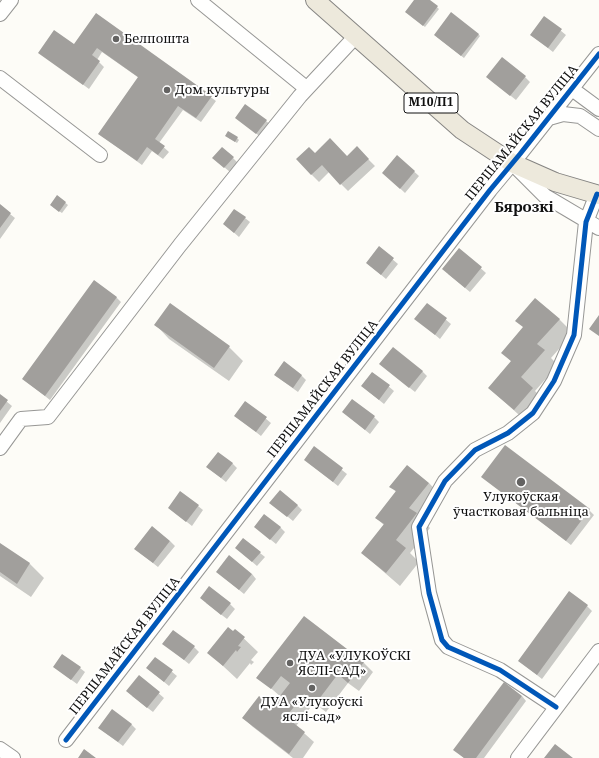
<!DOCTYPE html>
<meta charset="utf-8">
<style>
body{margin:0}
canvas{display:block;background:#fdfcf7}
</style>
<canvas width="599" height="758"></canvas>
<script>
const g = document.querySelector('canvas').getContext('2d');
g.lineJoin = 'round';
function fillPath(path, color) {
  g.fillStyle = color;
  g.fill(path, 'evenodd');
}
function poly(rows) {
  const path = new Path2D();
  for (const r of rows) {
    path.moveTo(r[0], r[1]);
    for (let i = 2; i < r.length; i += 2) path.lineTo(r[i], r[i + 1]);
  }
  return path;
}
function strokePath(path, color, width, dash) {
  g.strokeStyle = color;
  g.lineWidth = width;
  g.lineCap = dash ? 'butt' : 'round';
  g.setLineDash(dash || []);
  g.stroke(path);
}
function label(font, color, halo, rows, align = 'center') {
  g.font = font + ' "Noto Serif",serif';
  g.lineWidth = 4;
  g.setLineDash([]);
  g.textBaseline = 'middle';
  g.strokeStyle = halo;
  g.fillStyle = color;
  for (const [text, x, y, turn = 0] of rows) {
    g.save();
    g.translate(x, y);
    g.rotate((+turn || 0) * Math.PI / 180);
    g.textAlign = isNaN(turn) ? turn : align;
    if (halo) g.strokeText(text, 0, 0);
    g.fillText(text, 0, 0);
    g.restore();
  }
}
const shadow = poly([
 [416,0,429,0,439,9,425,27,409,14],
 [96,15,216,101,201,122,183,110,159,143,169,152,163,159,152,151,142,165,99,134,139,78,102,52,97,60,104,67,89,89,40,53,74,46],
 [544,17,566,35,553,52,531,35],
 [478,34,480,36,464,58,437,37],
 [525,77,530,82,516,100,492,81],
 [236,118,266,121,271,125,262,138],
 [229,138,237,138,239,140,237,143],
 [315,154,347,157,364,155,375,166,348,191,329,172,319,182,311,174],
 [397,156,419,176,405,193,388,177],
 [233,158,238,163,230,172,218,162],
 [57,196,68,205,62,213,53,207],
 [0,206,15,218,0,239],
 [245,218,250,222,239,237,224,224],
 [379,248,398,264,386,279,367,263],
 [459,249,486,273,470,292,448,274],
 [116,297,121,302,50,400,23,379],
 [427,304,451,324,440,339,416,319],
 [170,305,229,347,243,361,229,381,169,339,156,325],
 [559,319,573,333,551,358,558,365,535,391,546,402,528,423,489,388,512,362,503,353],
 [380,364,422,371,427,376,415,392],
 [373,373,394,391,384,404,368,391],
 [301,375,306,380,298,392,280,379],
 [0,396,12,406,0,423],
 [246,402,271,423,261,436,235,416],
 [343,412,374,417,379,422,370,434],
 [314,448,347,474,338,486,310,464],
 [232,463,237,468,226,482,207,467],
 [482,477,589,510,594,515,571,545],
 [429,483,442,497,423,521,430,528,410,553,419,562,400,586,362,553,384,525,376,518,396,492,391,486],
 [271,503,297,505,302,510,293,521],
 [198,506,203,510,192,526,169,508],
 [280,527,285,532,276,544,260,531],
 [170,541,175,546,158,567,140,553],
 [0,544,30,564,44,578,31,597,0,576],
 [236,548,260,553,265,557,257,566],
 [252,574,256,579,244,594,222,576],
 [206,603,230,604,235,609,227,619],
 [587,606,592,611,542,679,519,661],
 [304,617,364,663,373,672,359,691,348,683,326,712,314,703,296,726,314,742,303,758,293,758,253,727,243,718,272,708,281,697,258,677],
 [235,630,258,652,251,660,254,662,251,665,250,663,237,679,209,653],
 [164,644,194,647,199,652,189,664],
 [155,658,177,676,169,686,147,668],
 [54,667,80,668,85,672,77,684],
 [139,676,164,698,153,712,132,696],
 [522,696,526,701,484,758,464,758,455,750],
 [131,724,136,729,123,746,99,728]
]);
const building = poly([
 [414,0,430,0,438,6,423,26,405,12],
 [451,12,479,34,461,56,434,35],
 [96,13,212,96,196,118,178,106,155,139,165,146,158,155,147,147,137,161,98,134,138,77,97,48,92,55,100,61,83,85,38,53,54,30,74,44],
 [544,16,562,29,548,48,530,35],
 [502,57,526,76,510,96,486,77],
 [245,104,267,120,256,134,235,118],
 [228,131,238,137,235,142,225,136],
 [330,138,347,156,357,146,369,159,340,185,322,165,311,175,296,159,309,147,315,153],
 [222,147,234,157,224,168,212,158],
 [397,155,415,171,400,189,382,173],
 [57,195,66,202,59,212,50,205],
 [0,204,11,213,0,228],
 [234,209,246,217,234,233,223,224],
 [379,246,394,258,381,275,366,263],
 [459,248,482,267,465,288,442,269],
 [94,280,117,297,45,396,22,379],
 [535,298,560,319,537,344,545,350,521,377,533,388,514,410,488,388,511,361,501,353,523,327,515,321],
 [170,303,230,346,214,368,154,325],
 [427,303,447,318,435,335,414,319],
 [599,315,599,336,589,329],
 [393,347,423,371,409,388,379,364],
 [284,361,302,375,293,388,274,375],
 [372,372,390,385,379,400,361,386],
 [0,394,8,400,0,411],
 [352,399,375,416,365,430,342,412],
 [245,401,267,417,256,432,234,416],
 [505,445,590,509,566,541,481,477],
 [314,446,343,468,333,482,304,460],
 [218,452,233,463,221,478,206,467],
 [407,465,429,483,409,508,417,513,396,540,406,548,386,573,361,553,384,524,375,518,396,491,389,487],
 [280,490,298,505,287,517,269,503],
 [180,491,199,505,186,522,168,508],
 [264,514,281,527,270,540,254,527],
 [152,526,170,541,153,563,134,549],
 [243,538,261,552,252,562,235,548],
 [0,543,30,563,17,584,0,572],
 [229,555,252,574,239,590,216,572],
 [209,586,231,603,221,615,200,598],
 [569,591,588,605,537,675,518,661],
 [304,616,364,662,348,683,338,674,316,703,304,694,286,717,305,732,289,754,242,718,259,696,272,706,290,683,281,676,271,689,256,678],
 [228,627,233,631,235,629,245,637,238,646,241,647,237,652,236,650,223,666,207,653],
 [173,630,195,646,184,660,162,644],
 [62,654,81,667,71,680,53,667],
 [155,657,173,670,164,682,146,668],
 [139,675,160,692,147,708,126,691],
 [504,682,522,696,476,758,464,758,453,750],
 [112,709,132,724,118,742,98,728],
 [555,744,573,758,544,758],
 [84,749,96,758,78,758]
]);
const minor = poly([
 [198,0,306,88],
 [0,14,11,0],
 [0,78,100,155],
 [572,89,599,109],
 [549,118,563,114,580,116,599,129],
 [517,168,545,196,599,228],
 [0,448,21,419,48,417,180,245,300,96,355,37],
 [556,707,500,670,448,647,442,640,429,593,419,527,445,481,475,450,508,433,533,413,554,381,574,335,586,222,597,194],
 [66,740,490,190,520,154,599,54],
 [0,749,13,758],
 [518,758,599,651]
]);
const major = poly([
 [315,0,462,130,512,163,555,182,599,195]
]);
const cycleway = poly([
 [556,707,500,670,448,647,442,640,429,593,419,527,445,481,475,450,508,433,533,413,554,381,574,335,586,222,597,194],
 [66,740,490,190,520,154,599,54]
]);
const markers = [
 [116,39,4,"#646362"],
 [167,90,4,"#646362"],
 [521,482,5,"#646362"],
 [290,663,4,"#646362"],
 [312,688,4,"#646362"]
];
const shields = [
 [431,103,54]
];
const shieldNames = [
 ["М10/П1",431,103]
];
const poiNames = [
 ["Белпошта",124,39],
 ["Дом культуры",175,90],
 ["Улукоўская",521,497,"center"],
 ["ўчастковая бальніца",521,512,"center"],
 ["ДУА «УЛУКОЎСКІ",298,656],
 ["ЯСЛІ-САД»",298,671],
 ["ДУА «Улукоўскі",312,702,"center"],
 ["яслі-сад»",312,717,"center"]
];
const streetNames = [
 ["ПЕРШАМАЙСКАЯ ВУЛІЦА",522,133,-51],
 ["ПЕРШАМАЙСКАЯ ВУЛІЦА",323,389,-52],
 ["ПЕРШАМАЙСКАЯ ВУЛІЦА",125,646,-52]
];
const quarterNames = [
 ["Бярозкі",524,208]
];
fillPath(shadow, '#0003');
fillPath(building, '#a19f9c');
strokePath(minor, '#979795', 16);
strokePath(major, '#858482', 20);
strokePath(minor, '#fffffe', 14);
strokePath(major, '#ede9dc', 18);
strokePath(cycleway, '#0057b8', 5);
for (const [x, y, r, color] of markers) {
  const dot = new Path2D();
  dot.arc(x, y, r, 0, 2 * Math.PI);
  g.fillStyle = color;
  g.fill(dot);
  strokePath(dot, '#fff', 1.5);
}
for (const [x, y, w] of shields) {
  const box = new Path2D();
  box.roundRect(x - w / 2, y - 10, w, 20, 3);
  g.fillStyle = '#fff';
  g.fill(box);
  strokePath(box, '#111', 1);
}
label('bold 12px', '#111', null, shieldNames);
label('13px', '#111', '#fff', poiNames, 'left');
label('13px', '#111', '#fff', streetNames);
label('bold 15px', '#111', '#fff', quarterNames);
</script>
